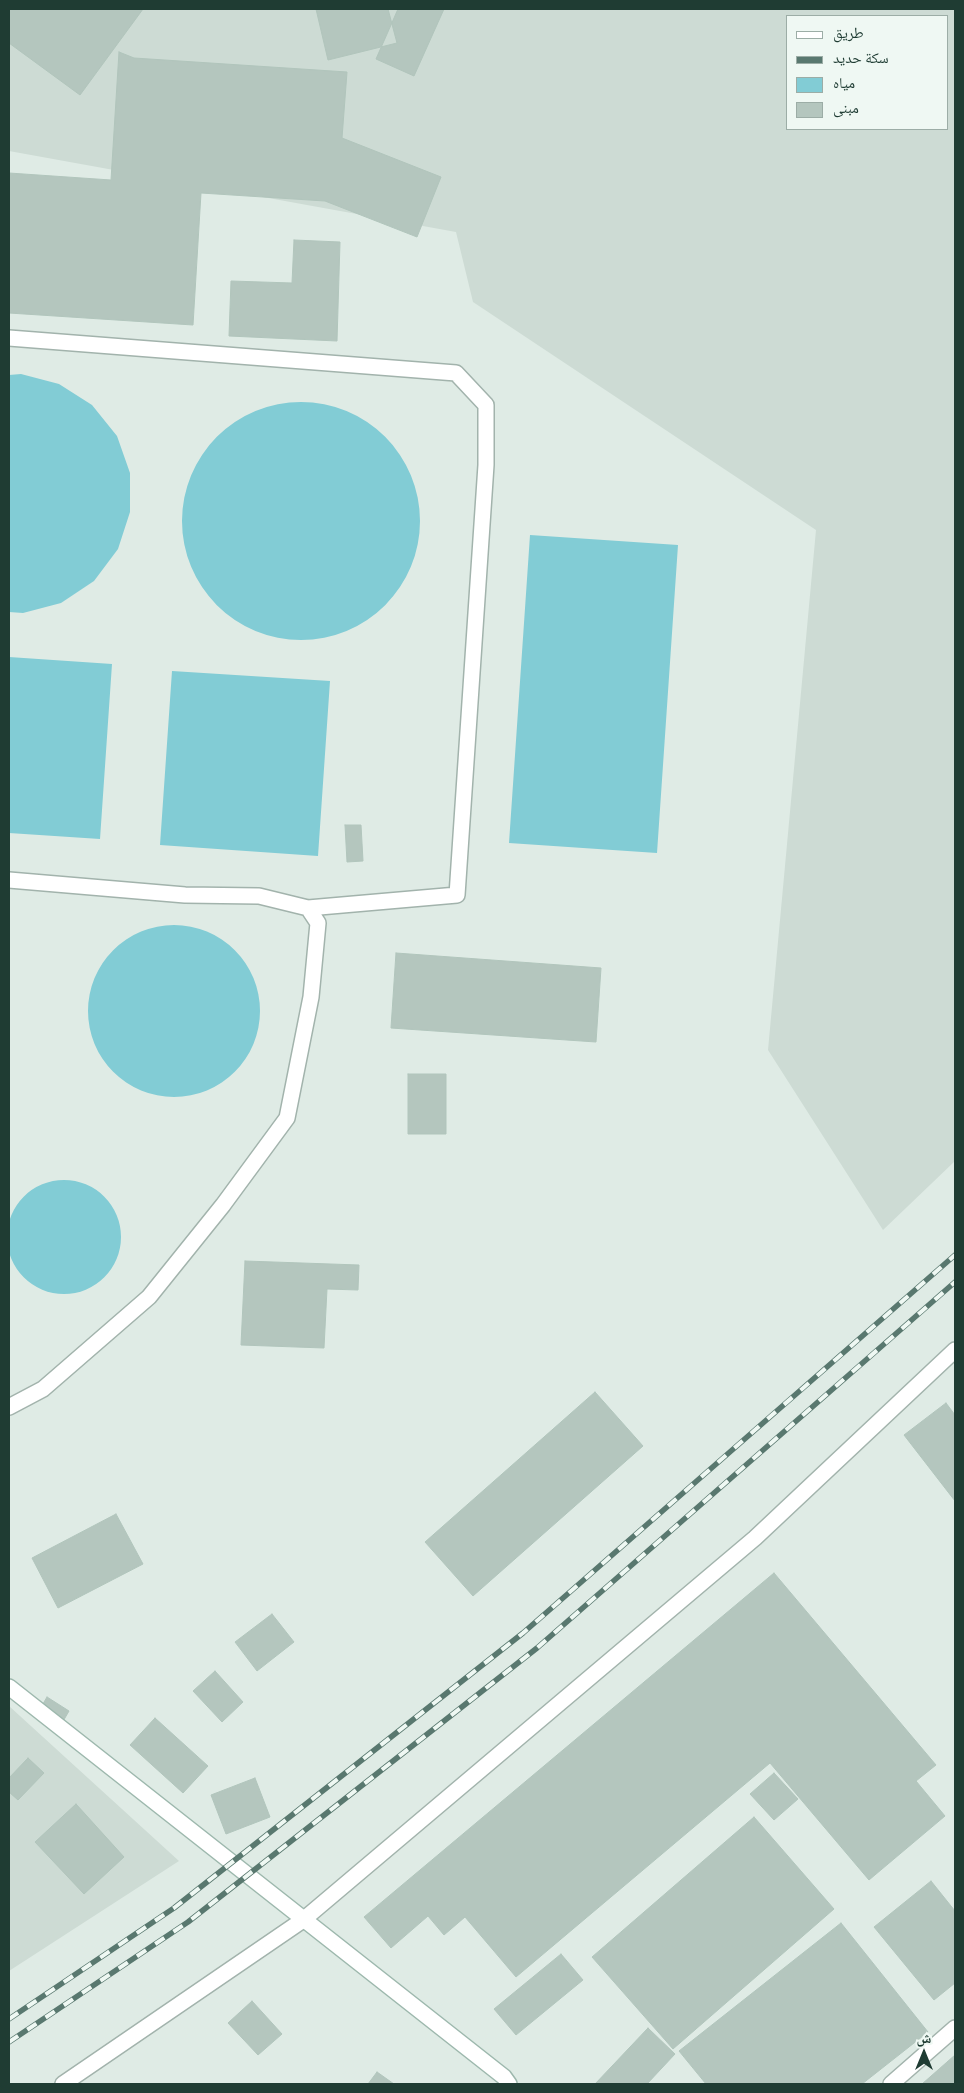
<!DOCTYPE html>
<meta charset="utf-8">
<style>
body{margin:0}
#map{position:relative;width:964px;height:2093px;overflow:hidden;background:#dfebe5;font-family:"Titillium Web","Noto Naskh Arabic",sans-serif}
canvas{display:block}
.frame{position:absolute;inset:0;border:10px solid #1f3c33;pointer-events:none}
.legend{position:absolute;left:786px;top:15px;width:162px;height:115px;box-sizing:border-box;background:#eff8f3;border:1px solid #9cada6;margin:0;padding:6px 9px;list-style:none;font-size:15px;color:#1f3c33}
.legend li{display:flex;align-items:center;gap:10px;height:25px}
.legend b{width:25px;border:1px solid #9cada6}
.north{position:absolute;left:899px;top:2028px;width:50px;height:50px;-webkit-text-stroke:4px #eff8f3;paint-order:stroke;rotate:0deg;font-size:14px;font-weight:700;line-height:20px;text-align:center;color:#1f3c33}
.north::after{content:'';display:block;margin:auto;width:18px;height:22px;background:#1f3c33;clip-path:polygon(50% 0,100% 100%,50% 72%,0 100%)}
</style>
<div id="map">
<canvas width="964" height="2093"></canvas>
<div class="frame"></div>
<ul class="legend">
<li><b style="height:6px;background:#fff"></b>طريق</li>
<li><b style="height:6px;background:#59786f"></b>سكة حديد</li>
<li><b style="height:14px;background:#82ccd5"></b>مياه</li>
<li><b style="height:14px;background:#b4c6be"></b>مبنى</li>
</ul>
<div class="north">ش</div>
</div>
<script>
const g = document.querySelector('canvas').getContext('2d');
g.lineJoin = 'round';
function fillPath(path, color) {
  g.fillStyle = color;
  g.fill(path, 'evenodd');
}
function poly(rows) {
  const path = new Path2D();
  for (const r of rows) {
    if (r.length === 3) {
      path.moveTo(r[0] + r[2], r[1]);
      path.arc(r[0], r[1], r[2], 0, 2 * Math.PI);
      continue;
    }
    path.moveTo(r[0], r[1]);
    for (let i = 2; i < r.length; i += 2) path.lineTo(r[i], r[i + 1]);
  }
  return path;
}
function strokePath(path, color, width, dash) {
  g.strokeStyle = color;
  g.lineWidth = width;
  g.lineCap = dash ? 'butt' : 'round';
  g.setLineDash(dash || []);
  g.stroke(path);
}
const built = poly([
 [9,9,955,9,955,1161,883,1230,768,1050,816,530,473,302,456,232,9,151],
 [788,16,948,16,948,129,788,129],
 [9,1706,179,1861,9,1971]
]);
const water = poly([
 [21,374,59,384,92,405,117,436,130,473,130,512,118,549,94,581,61,603,23,613,9,612,9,375],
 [301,521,119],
 [530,535,678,545,657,853,509,843],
 [9,657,112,664,100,839,9,833],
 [172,671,330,681,318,856,160,845],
 [174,1011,86],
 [64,1237,57]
]);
const building = poly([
 [9,9,143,9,80,95,9,43,9,9],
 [316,9,388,9,397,43,328,60,316,9],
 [398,9,444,9,414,76,376,59,398,9],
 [119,52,134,58,347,72,342,138,441,177,417,237,325,201,201,193,193,325,9,313,9,173,111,180,119,52],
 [294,240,340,242,337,341,229,336,231,281,292,283,294,240],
 [345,825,361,825,363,861,347,862,345,825],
 [396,953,601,968,596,1042,391,1028,396,953],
 [408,1074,446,1074,446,1134,408,1134,408,1074],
 [245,1261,359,1265,358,1290,327,1289,324,1348,241,1345,245,1261],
 [595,1392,643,1446,473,1596,425,1542,595,1392],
 [946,1403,955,1415,955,1501,904,1435,946,1403],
 [116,1514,143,1564,58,1608,32,1558,116,1514],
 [774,1573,936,1765,916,1781,945,1816,869,1880,770,1763,516,1977,465,1917,444,1935,428,1916,391,1948,364,1917,774,1573],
 [272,1614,294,1642,257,1671,235,1642,272,1614],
 [215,1671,243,1702,222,1722,193,1691,215,1671],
 [47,1697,69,1711,58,1730,36,1716,47,1697],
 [155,1718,208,1766,183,1793,130,1745,155,1718],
 [28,1758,44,1773,18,1800,9,1792,9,1778,28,1758],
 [774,1773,798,1799,774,1820,750,1794,774,1773],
 [255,1778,270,1817,226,1834,211,1795,255,1778],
 [76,1804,124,1857,84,1894,35,1842,76,1804],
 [754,1817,834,1909,673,2049,592,1957,754,1817],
 [931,1881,955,1911,955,1983,934,2000,874,1927,931,1881],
 [841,1923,928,2032,862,2084,706,2084,679,2051,841,1923],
 [561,1954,583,1980,516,2035,494,2009,561,1954],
 [252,2001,282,2034,258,2055,228,2023,252,2001],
 [648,2028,675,2054,647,2084,595,2084,648,2028],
 [955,2055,955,2084,922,2084,955,2055],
 [377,2072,394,2084,368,2084,377,2072]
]);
const lane = poly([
 [9,338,456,373,486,405,486,465,457,895,308,908],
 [9,880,185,895,259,896,308,908,318,923,311,997,287,1118,223,1205,149,1297,43,1389,9,1407]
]);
const street = poly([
 [63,2084,303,1920,755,1538,955,1350],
 [891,2084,955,2028]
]);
const secondary = poly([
 [9,1687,504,2077,509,2084]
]);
const rail = poly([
 [9,2019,174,1908,523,1633,955,1255],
 [9,2042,188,1922,537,1648,955,1282]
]);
fillPath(built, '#cddbd4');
fillPath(water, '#82ccd5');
fillPath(building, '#b4c6be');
strokePath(building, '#b1c5bc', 1);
strokePath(lane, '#a2b3ac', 18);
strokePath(street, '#a2b3ac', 18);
strokePath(secondary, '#9db8ad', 18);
strokePath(lane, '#fff', 15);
strokePath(street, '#fff', 15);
strokePath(secondary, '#fff', 15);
strokePath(rail, '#59786f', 5.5);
strokePath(rail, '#eff8f3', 4, [11]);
</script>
